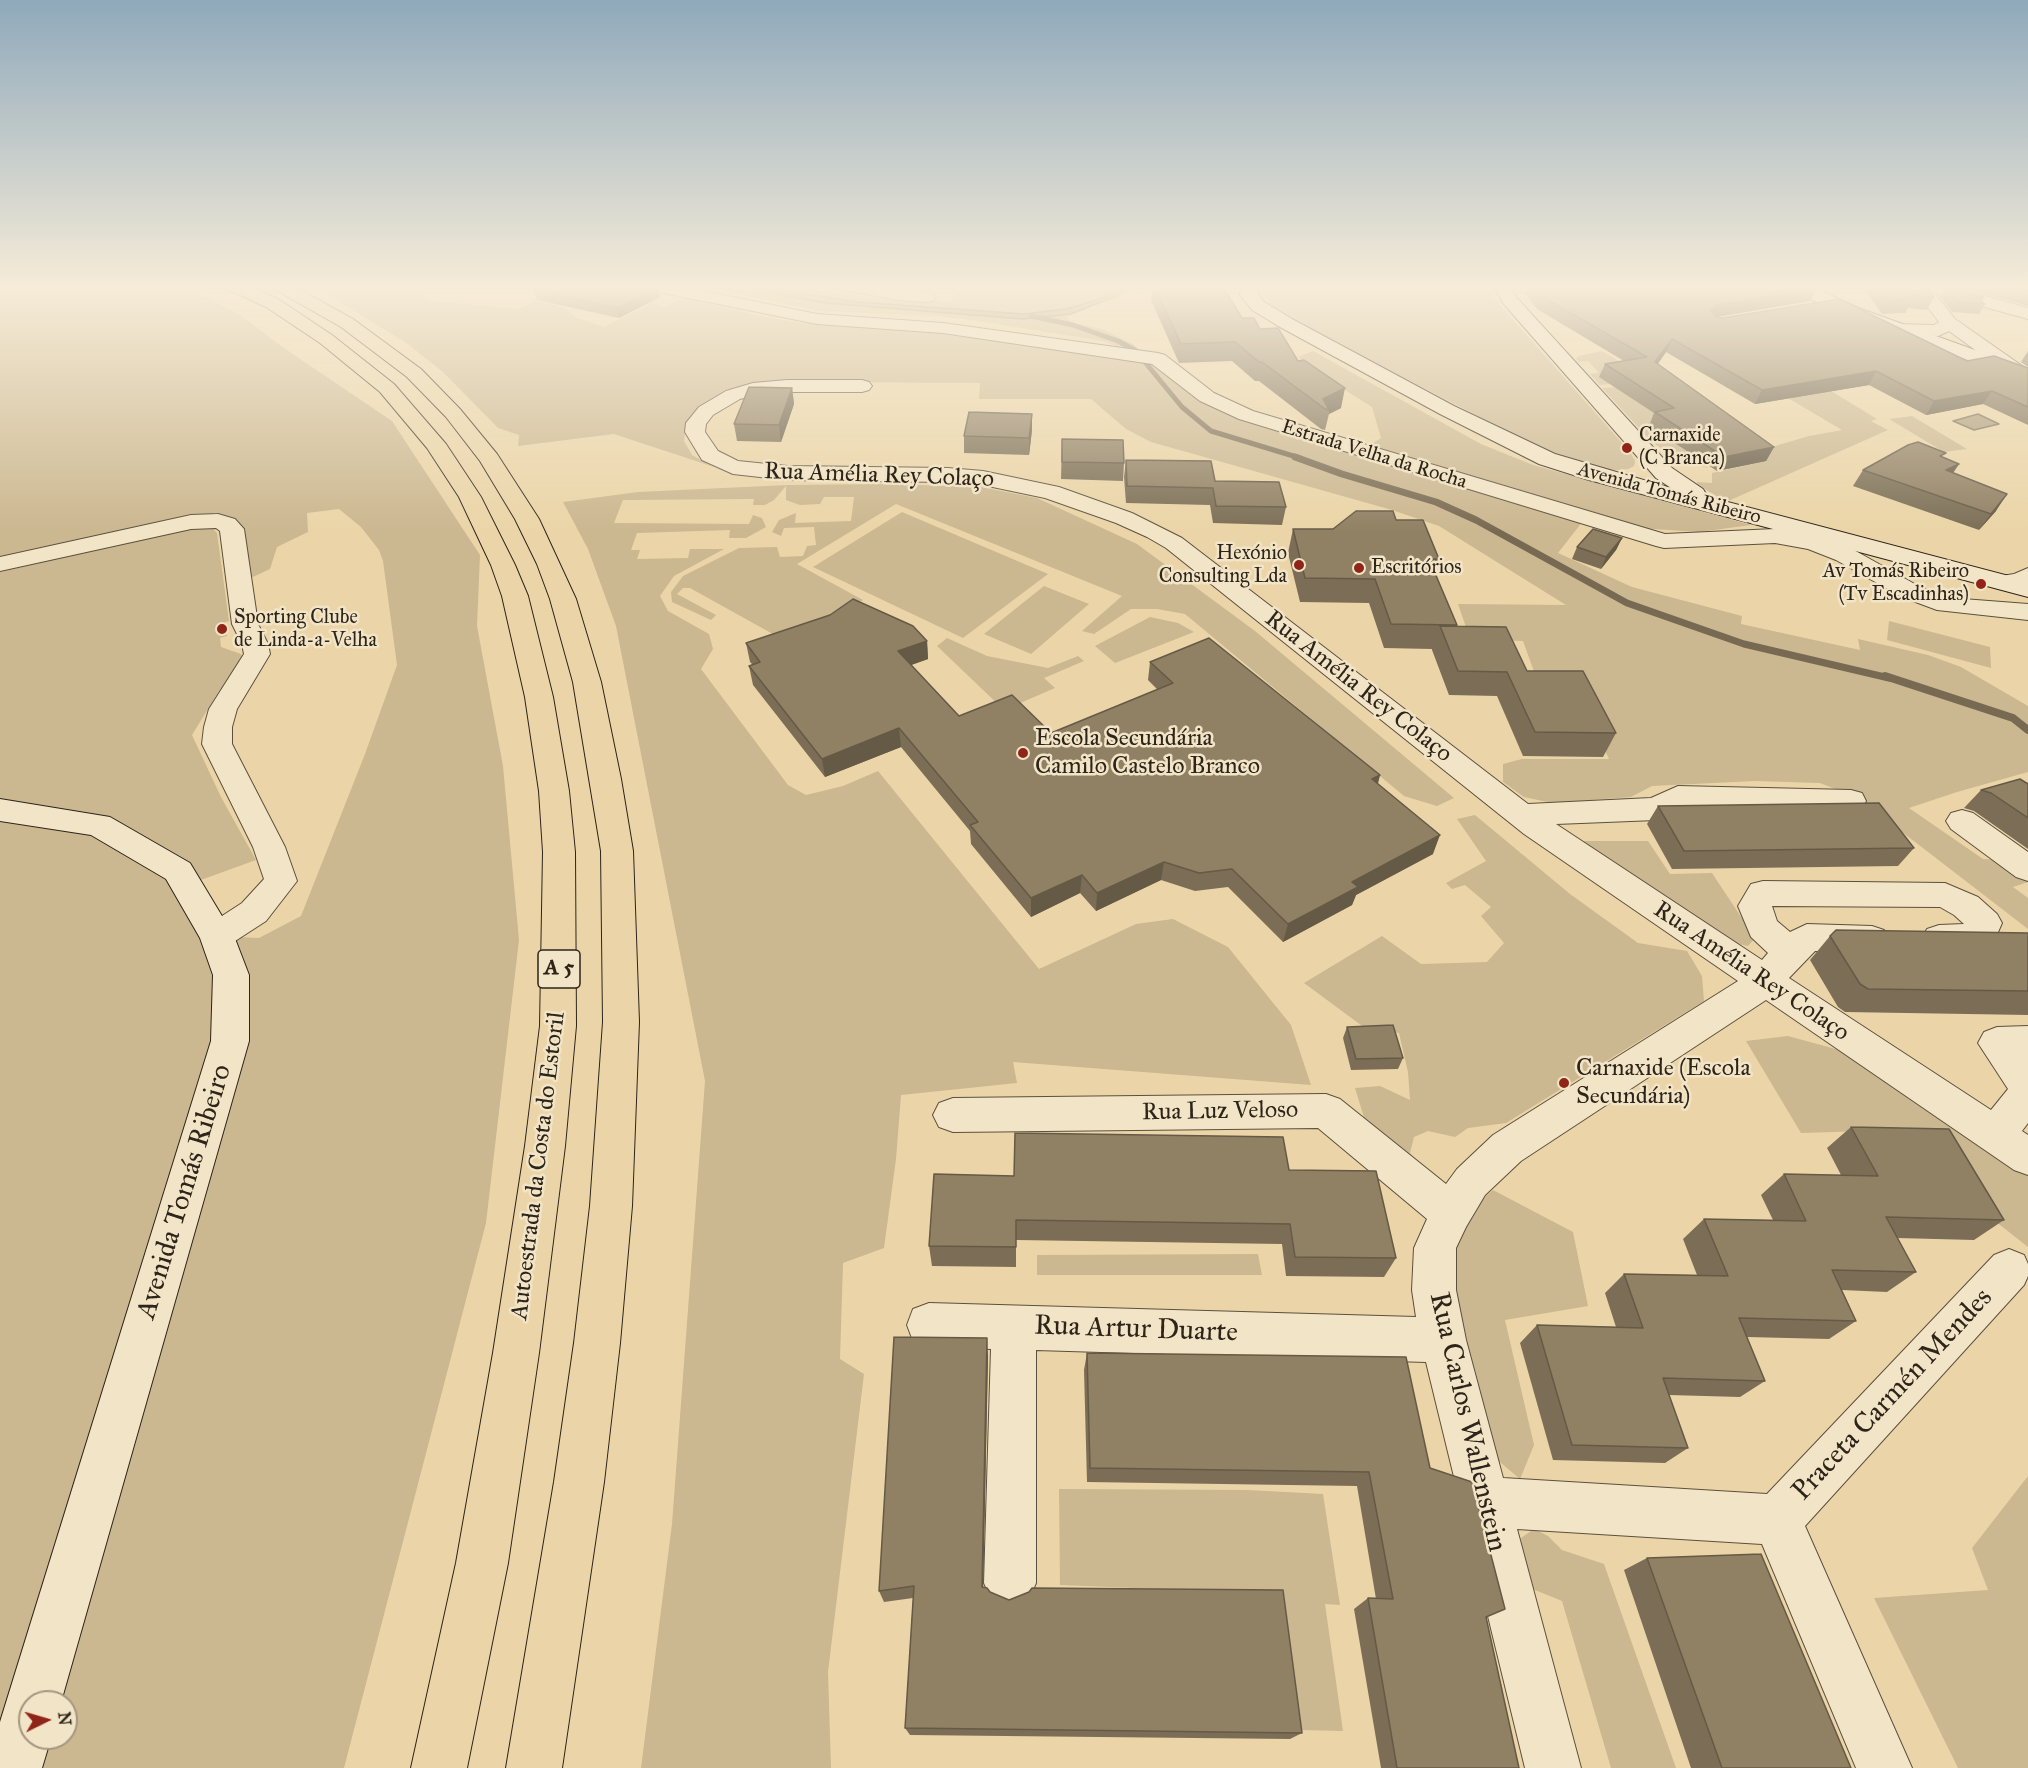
<!DOCTYPE html>
<meta charset="utf-8">
<style>
body{margin:0}
#map{position:relative;width:2028px;height:1768px;overflow:hidden;background:#ebd5a8;font-family:"IM FELL Great Primer",serif}
canvas{display:block}
.north{position:absolute;left:18px;top:1690px;width:60px;height:60px;box-sizing:border-box;background:#f2e4c6;border:2px solid #a39781;border-radius:50%;rotate:85deg;font-size:16px;font-weight:700;line-height:24px;text-align:center;color:#2d241a}
.north::after{content:'';display:block;margin:auto;width:21px;height:27px;background:#8f2418;clip-path:polygon(50% 0,100% 100%,50% 72%,0 100%)}
</style>
<div id="map">
<canvas width="2028" height="1768"></canvas>
<div class="north">N</div>
</div>
<script>
const g = document.querySelector('canvas').getContext('2d');
g.lineJoin = 'round';
function fillPath(path, color) {
  g.fillStyle = color;
  g.fill(path, 'evenodd');
}
function poly(rows) {
  const path = new Path2D();
  for (const r of rows) {
    path.moveTo(r[0], r[1]);
    for (let i = 2; i < r.length; i += 2) path.lineTo(r[i], r[i + 1]);
  }
  return path;
}
function strokePath(path, color, width, dash) {
  g.strokeStyle = color;
  g.lineWidth = width;
  g.lineCap = dash ? 'butt' : 'round';
  g.setLineDash(dash || []);
  g.stroke(path);
}
function label(font, color, halo, rows, align = 'center') {
  g.font = font + ' "IM FELL Great Primer",serif';
  g.lineWidth = 5;
  g.setLineDash([]);
  g.textBaseline = 'middle';
  g.strokeStyle = halo;
  g.fillStyle = color;
  for (const [text, x, y, turn = 0] of rows) {
    g.save();
    g.translate(x, y);
    g.rotate((+turn || 0) * Math.PI / 180);
    g.textAlign = isNaN(turn) ? turn : align;
    if (halo) g.strokeText(text, 0, 0);
    g.fillText(text, 0, 0);
    g.restore();
  }
}
const green = poly([
 [0,285,182,285,237,313,284,348,392,421,480,555,477,626,503,766,519,940,486,1223,344,1768,0,1768,0,572,189,528,210,526,217,533,229,621,225,622,227,636,220,638,221,647,241,654,246,663,219,691,192,735,221,797,256,860,187,885,217,936,259,938,301,916,365,754,397,665,383,561,379,550,361,527,339,509,307,513,308,532,277,547,270,569,253,577,245,573,242,526,238,521,221,516,0,558],
 [30,1702,66,1702,66,1738,30,1738],
 [312,285,412,285,412,292,430,301,518,309,537,301,566,308,575,317,604,327,653,303,663,307,683,298,766,317,810,324,945,333,1092,355,1149,361,1167,376,1210,403,1583,521,1558,553,1632,587,1742,616,1741,624,1860,650,1858,639,1928,655,1961,667,2028,706,2028,772,1957,792,1909,808,1983,859,2002,860,2028,879,2028,882,2013,887,2028,898,2028,929,1858,798,1820,783,1755,781,1652,786,1631,797,1552,803,1524,797,1503,782,1503,764,1522,759,1609,759,1598,736,1540,688,1523,641,1470,639,1458,604,1566,605,1439,526,1392,510,1151,442,1126,429,1091,399,979,399,980,383,784,382,764,384,686,424,684,441,692,455,714,467,614,434,518,446,519,435,498,428,443,372,405,342],
 [695,285,790,285,872,298,950,302,962,285,1141,285,1136,290,1112,300,1066,314,1070,322,1102,329,1133,344,1143,354,1133,353,1103,341,978,321,938,316,819,311],
 [1260,285,1487,285,1493,297,1630,452,1635,461,1634,466,1628,469,1608,471,1551,454,1281,314,1264,298],
 [1313,351,1481,444,1533,465,1751,525,1699,532,1638,528,1367,447,1381,438,1372,407,1315,371,1298,357],
 [1602,351,1636,371,1600,377,1611,384,1600,385,1590,374,1599,373,1588,361,1579,362,1576,359,1579,356],
 [1615,387,1668,422,1708,468,1677,459,1652,442,1602,388],
 [1831,391,1877,419,1871,421,1888,430,1726,502,1697,484,1697,482,1712,483,1712,473,1766,461,1758,455,1775,446,1809,436,1842,430,1788,398],
 [1912,416,1967,449,1944,452,1889,419],
 [888,484,981,487,1037,498,1137,544,1255,631,1454,798,1437,806,1404,796,1185,614,1157,609,1131,609,1094,634,1082,631,1122,596,896,504,797,564,863,600,789,643,690,588,683,588,677,594,716,615,711,620,672,602,671,592,683,576,739,548,777,547,780,557,803,556,807,546,816,545,814,527,784,528,781,536,772,532,779,520,796,513,795,523,851,521,854,497,824,497,820,504,800,505,786,500,786,486,774,500,765,505,753,505,754,499,623,500,614,523,749,524,753,515,762,518,766,527,746,538,729,538,730,530,637,533,631,550,640,550,637,559,688,558,690,549,724,549,674,576,660,596,668,611,709,634,713,649,701,669,788,785,806,795,843,786,878,771,1039,969,1136,924,1173,919,1228,947,1291,1025,1311,1085,1013,1062,1017,1083,901,1095,896,1159,884,1248,843,1263,840,1359,864,1374,828,1672,831,1768,641,1768,672,1524,705,1081,616,626,588,549,563,502,638,492,787,485],
 [902,512,1048,574,963,638,813,567],
 [1044,586,1089,604,1031,654,984,634],
 [1150,617,1178,623,1194,632,1115,663,1095,646],
 [1889,621,1990,647,1991,668,1887,640],
 [947,638,987,656,1048,668,1078,656,1084,661,1044,678,1055,688,1004,710,937,646],
 [1475,815,1570,894,1638,943,1687,951,1702,976,1704,1001,1506,1123,1468,1128,1455,1137,1428,1131,1414,1137,1410,1153,1421,1167,1367,1127,1355,1088,1380,1086,1410,1100,1408,1072,1399,1033,1365,1028,1304,983,1382,936,1421,964,1487,962,1504,943,1481,916,1491,907,1465,885,1452,889,1446,883,1486,861,1457,819],
 [1579,841,1648,841,1670,874,1712,873,1755,938,1748,946,1734,943],
 [1788,1036,1843,1051,2028,1174,2028,1247,1981,1210,1898,1130,1801,1133,1746,1041],
 [1493,1190,1573,1232,1588,1306,1505,1320,1534,1445,1520,1479,1494,1457,1449,1277,1461,1227,1486,1196],
 [1258,1254,1262,1275,1037,1275,1037,1255],
 [2028,1476,2028,1768,1958,1768,1874,1598,1988,1590,1972,1548],
 [1059,1489,1247,1490,1323,1494,1340,1605,1325,1604,1343,1731,1299,1730,1284,1594,1060,1585],
 [1534,1529,1548,1536,1562,1550,1604,1564,1676,1768,1611,1768,1562,1601,1530,1588,1523,1565,1521,1538]
]);
const water = poly([
 [729,285,748,285,858,302,1024,314,1066,309,1084,304,1102,298,1124,285,1132,285,1116,296,1071,314,1023,319,825,303,729,285],
 [1978,414,1999,424,1974,430,1953,421,1978,414]
]);
const streamFar2 = poly([
 [1031,316,1073,325,1118,341,1135,350,1182,407,1211,431,1300,458]
]);
const streamFar1 = poly([
 [1295,457,1342,474,1436,502,1476,520,1627,603,1744,644,1889,678]
]);
const stream = poly([
 [1885,676,2013,718,2028,730]
]);
const street = poly([
 [641,285,673,285,817,314,943,323,1158,353,1165,355,1214,393,1253,411,1665,534,1775,529,1822,538,1854,550,1920,587,1950,598,2028,604,2028,620,1937,610,1902,597,1836,560,1808,549,1775,543,1664,548,1656,546,1239,419,1200,401,1152,364,943,333,817,324,649,290,643,289,641,285],
 [835,285,870,285,927,292,933,293,936,297,933,301,927,302,899,300,843,290,837,289,835,285],
 [1911,285,1950,286,2028,308,2028,319,1934,293,1955,319,2025,368,2028,372,2025,376,2011,376,1949,331,1938,336,1891,333,1888,329,1891,325,1897,324,1934,325,1939,322,1911,285],
 [787,380,862,380,869,382,872,386,869,390,862,392,787,392,755,395,740,399,713,415,706,424,705,432,718,451,738,461,787,466,948,468,983,471,1059,487,1132,513,1182,538,1528,804,1651,798,1678,786,1851,790,1862,793,1866,801,1862,809,1851,812,1683,808,1656,820,1556,824,1762,960,1768,953,1751,937,1738,906,1751,884,1763,881,1945,883,1978,897,1997,914,2002,923,1992,946,1980,950,1939,951,1927,947,1922,938,1927,929,1939,925,1964,924,1954,915,1940,907,1772,906,1777,921,1790,932,1807,924,1872,926,1884,930,1889,939,1884,948,1872,952,1815,951,1789,978,1991,1110,2008,1089,1978,1043,1984,1032,1997,1027,2028,1026,2028,1123,2022,1131,2028,1135,2028,1175,2014,1170,1766,1000,1521,1161,1485,1195,1466,1227,1456,1248,1456,1290,1466,1340,1503,1478,1767,1494,1994,1255,2009,1249,2024,1255,2028,1264,2028,1276,2024,1285,1805,1526,1912,1768,1856,1768,1762,1544,1517,1529,1581,1768,1525,1768,1426,1362,1036,1350,1036,1583,1028,1601,1010,1609,992,1601,984,1583,991,1349,929,1347,913,1341,907,1325,913,1309,929,1303,1416,1317,1412,1290,1414,1248,1427,1219,1318,1128,953,1132,939,1127,933,1115,939,1103,953,1098,1326,1094,1340,1099,1446,1184,1457,1169,1493,1135,1738,981,1524,834,1166,548,1147,537,1116,523,1045,498,983,485,948,482,787,480,733,474,702,460,685,432,686,423,699,407,726,391,753,383,787,380],
 [218,514,235,519,244,529,258,624,268,644,270,654,237,709,232,727,232,744,285,847,297,881,266,921,229,945,217,949,205,945,200,936,205,927,242,903,264,879,253,847,202,744,204,727,209,709,244,654,242,644,232,624,220,531,216,528,191,529,0,571,0,557,191,515,218,514],
 [2028,568,2028,586,2004,589,1995,587,1992,582,1995,577,2014,574,2028,568],
 [1962,810,1973,813,2028,852,2028,881,2016,877,1951,829,1946,821,1951,813,1962,810]
]);
const secondary = poly([
 [1241,285,1257,285,1258,294,1264,302,1292,319,1454,406,1555,454,1671,488,1656,478,1503,303,1493,285,1509,285,1516,297,1672,468,1703,489,1706,494,1705,496,2028,581,2028,597,1589,480,1539,464,1440,414,1280,327,1252,310,1240,295,1241,285],
 [1787,285,1808,285,1861,309,2028,369,2028,382,1849,317,1789,289,1787,285],
 [0,799,110,817,190,863,234,936,249,975,249,1041,61,1702,30,1702,30,1738,51,1738,42,1768,0,1768,0,1722,211,1041,213,975,200,938,166,879,91,835,0,821,0,799]
]);
const highway = poly([
 [225,285,246,285,278,299,332,335,394,384,446,444,481,497,515,565,528,596,553,697,569,791,575,852,576,1026,565,1146,539,1353,508,1563,467,1768,411,1768,456,1563,493,1353,525,1146,540,1026,543,852,539,791,525,697,502,596,491,565,459,497,427,448,380,392,320,343,266,307,227,289,225,285],
 [272,285,292,285,353,319,421,369,460,409,497,454,539,519,576,599,601,682,621,779,633,851,639,1022,632,1206,620,1343,604,1482,562,1768,506,1768,554,1482,574,1343,590,1206,603,1022,601,851,573,682,550,599,537,564,515,519,480,461,446,417,407,377,341,327,274,289,272,285]
]);
const wall = poly([
 [1153,285,1222,285,1242,318,1260,329,1298,361,1341,408,1329,414,1325,430,1321,429,1259,381,1255,381,1232,361,1179,363,1151,300],
 [1528,285,1808,285,1810,301,1716,317,1967,361,2028,368,2028,425,1983,404,1926,415,1869,385,1755,404,1666,352,1658,364,1774,447,1766,461,1717,471,1649,426,1654,413,1599,377,1605,364,1624,361,1537,309,1525,293],
 [1861,285,1925,285,1934,297,1927,310,1908,308,1905,313,1882,314],
 [1953,285,2028,285,2028,306],
 [1946,287,1984,297,1982,302,1985,304,1979,314,1952,312,1940,297],
 [534,290,660,297,619,318,537,300],
 [2028,351,2028,367,2021,362],
 [792,388,794,404,781,442,737,441,734,424],
 [1032,414,1032,430,1029,455,964,453,964,436],
 [1062,439,1124,463,1123,481,1061,479],
 [1943,457,1959,464,1953,473,1996,511,1979,530,1853,486,1863,470],
 [1126,460,1215,481,1286,507,1282,525,1213,523,1210,505,1126,503,1124,477],
 [1396,520,1439,559,1435,572,1457,625,1456,626,1527,671,1616,733,1603,757,1523,756,1497,696,1449,695,1432,650,1432,649,1384,648,1369,603,1300,602,1288,553,1293,529,1333,529],
 [1622,538,1616,550,1601,569,1572,559,1577,547],
 [927,641,928,659,911,665,959,716,1051,733,1158,690,1148,680,1150,662,1380,775,1378,784,1433,854,1356,895,1352,905,1283,942,1228,887,1195,891,1161,880,1096,911,1080,893,1031,917,971,844,970,831,901,747,825,777,753,685,749,666,753,665,750,662,746,643],
 [2028,784,2028,849,1974,811,1964,808,1981,790],
 [1658,806,1914,848,1898,866,1672,869,1647,824],
 [2028,933,2028,1015,1845,1012,1838,1007,1810,960,1830,936],
 [1347,1027,1403,1058,1398,1069,1351,1070,1343,1038],
 [1851,1127,2004,1220,1974,1240,1897,1238,1916,1272,1887,1292,1842,1290,1856,1321,1829,1339,1747,1337,1765,1381,1740,1397,1669,1395,1688,1448,1665,1463,1553,1460,1520,1343,1537,1325,1616,1327,1605,1293,1624,1274,1697,1275,1683,1239,1704,1219,1773,1220,1761,1195,1784,1174,1841,1175,1827,1148],
 [1289,1170,1396,1258,1384,1277,1286,1276,1282,1244,1016,1240,1016,1267,932,1266,929,1246,1014,1176],
 [1087,1353,1430,1468,1486,1619,1519,1768,1381,1768,1354,1609,1368,1598,1376,1599,1357,1486,1087,1482,1084,1370],
 [988,1356,983,1587,990,1592,1302,1733,1290,1739,910,1735,905,1728,913,1598,884,1602,879,1591],
 [1647,1558,1851,1768,1691,1768,1624,1570]
]);
const shadedWall = poly([
 [658,288,660,297,619,318,617,308],
 [1816,289,1810,301,1711,318,1711,311,1716,305],
 [1672,339,1666,352,1649,375,1655,362],
 [1876,371,1869,385,1755,404,1762,390],
 [792,388,794,404,781,442,779,425],
 [1345,388,1341,408,1329,414,1329,410,1323,399],
 [1992,391,1983,404,1926,415,1934,401],
 [1032,414,1032,430,1029,455,1029,438],
 [1774,447,1766,461,1717,471,1724,457],
 [1959,464,1948,480,1946,470],
 [2007,494,1996,511,1979,530,1991,514],
 [1622,538,1616,550,1601,569,1606,557],
 [927,641,928,659,900,669,898,651],
 [899,728,901,747,825,777,822,759],
 [1380,775,1374,794,1372,779],
 [1440,835,1433,854,1356,895,1352,905,1283,942,1288,924,1352,882],
 [1164,862,1161,880,1096,911,1097,893],
 [1082,875,1080,893,1031,917,1031,898],
 [987,1338,988,1356,983,1598,982,1587]
]);
const building = poly([
 [544,285,640,285,658,288,617,308,534,290,544,285],
 [1154,285,1222,285,1242,318,1254,318,1260,329,1278,328,1298,361,1304,360,1345,388,1323,399,1329,410,1325,409,1262,362,1259,362,1235,342,1181,344,1154,285],
 [1532,285,1808,285,1816,289,1716,305,1711,311,1716,317,1723,318,1839,299,1967,361,1994,356,2028,368,2028,407,1992,391,1934,401,1876,371,1762,390,1672,339,1655,362,1774,447,1724,457,1655,412,1674,408,1605,364,1647,357,1541,296,1532,285],
 [1877,285,1925,285,1934,297,1910,295,1912,300,1889,301,1877,285],
 [2006,285,2028,285,2028,291,2006,285],
 [1946,287,1984,297,1973,296,1985,304,1958,302,1946,287],
 [749,387,792,388,779,425,734,424,749,387],
 [969,412,1032,414,1029,438,964,436,969,412],
 [1062,439,1123,440,1124,463,1062,462,1062,439],
 [1918,442,1946,453,1940,456,1959,464,1946,470,2007,494,1991,514,1863,470,1908,445,1918,442],
 [1126,460,1211,461,1215,481,1279,482,1286,507,1216,506,1213,488,1127,486,1126,460],
 [1356,511,1393,511,1396,520,1423,520,1439,559,1429,559,1457,625,1391,624,1375,579,1305,578,1293,529,1333,529,1356,511],
 [1593,529,1622,538,1606,557,1577,547,1593,529],
 [853,599,913,626,927,641,898,651,959,716,1012,695,1051,733,1173,683,1150,662,1209,638,1380,775,1372,779,1440,835,1352,882,1358,887,1288,924,1232,869,1199,873,1164,862,1097,893,1082,875,1031,898,970,825,978,822,899,728,822,759,749,666,760,662,746,643,830,615,853,599],
 [1440,626,1506,627,1527,671,1583,671,1616,733,1535,732,1507,672,1458,671,1440,626],
 [2020,779,2028,784,2028,818,1991,793,1981,790,2020,779],
 [1879,803,1914,848,1684,851,1658,806,1879,803],
 [1836,930,2028,933,2028,991,1868,989,1860,984,1830,936,1836,930],
 [1393,1025,1403,1058,1356,1059,1347,1027,1393,1025],
 [1851,1127,1949,1129,2004,1220,1886,1217,1916,1272,1832,1270,1856,1321,1739,1318,1765,1381,1663,1378,1688,1448,1572,1445,1537,1325,1643,1328,1624,1274,1728,1276,1704,1219,1806,1221,1784,1174,1878,1176,1851,1127],
 [1015,1133,1283,1137,1289,1170,1376,1171,1396,1258,1295,1257,1290,1224,1016,1220,1016,1247,929,1246,934,1174,1014,1176,1015,1133],
 [894,1337,987,1338,982,1587,987,1588,990,1592,1009,1600,1029,1592,1032,1588,1283,1590,1302,1733,905,1728,914,1586,879,1591,894,1337],
 [1087,1353,1406,1357,1430,1468,1472,1482,1505,1609,1486,1617,1519,1768,1397,1768,1368,1598,1393,1599,1369,1472,1090,1468,1087,1353],
 [1761,1554,1851,1768,1722,1768,1647,1558,1761,1554]
]);
const markers = [
 [1627,448,6,"#8f2418"],
 [1299,565,6,"#8f2418"],
 [1359,568,6,"#8f2418"],
 [1981,584,6,"#8f2418"],
 [222,629,6,"#8f2418"],
 [1023,753,6,"#8f2418"],
 [1564,1083,6,"#8f2418"]
];
const farPoinames = [
 ["Carnaxide",1639,436],
 ["(C Branca)",1639,459],
 ["Hexónio",1287,554,"right"],
 ["Consulting Lda",1287,577,"right"],
 ["Escritórios",1371,568],
 ["Av Tomás Ribeiro",1969,572,"right"],
 ["(Tv Escadinhas)",1969,595,"right"],
 ["Sporting Clube",234,618],
 ["de Linda-a-Velha",234,641]
];
const farStreetnames = [
 ["Estrada Velha da Rocha",1374,455,17],
 ["Avenida Tomás Ribeiro",1669,494,15]
];
const shields = [
 [559,969,42]
];
const shieldNames = [
 ["A 5",559,969]
];
const streetNames = [
 ["Rua Amélia Rey Colaço",879,476,2],
 ["Rua Amélia Rey Colaço",1358,687,38],
 ["Rua Amélia Rey Colaço",1751,972,34],
 ["Rua Luz Veloso",1220,1112,-1],
 ["Autoestrada da Costa do Estoril",539,1166,-83]
];
const poiNames = [
 ["Escola Secundária",1035,739],
 ["Camilo Castelo Branco",1035,767],
 ["Carnaxide (Escola",1576,1069],
 ["Secundária)",1576,1097]
];
const nearStreetnames = [
 ["Avenida Tomás Ribeiro",185,1192,-73],
 ["Rua Artur Duarte",1136,1330,2],
 ["Praceta Carmén Mendes",1893,1395,-47],
 ["Rua Carlos Wallenstein",1467,1422,77]
];
fillPath(green, '#cbb790');
fillPath(water, '#aa9978');
strokePath(water, '#786a52', 1.5);
strokePath(streamFar2, '#786a52', 5);
strokePath(streamFar1, '#786a52', 7);
strokePath(stream, '#786a52', 8);
strokePath(street, '#5c503e', 2);
strokePath(secondary, '#2d241a', 2);
strokePath(highway, '#2d241a', 2);
fillPath(street, '#f2e4c6');
fillPath(secondary, '#f2e4c6');
fillPath(highway, '#ebd5a8');
fillPath(wall, '#7c6e56');
fillPath(shadedWall, '#655a46');
fillPath(building, '#908064');
strokePath(building, '#655a46', 1.5);
const sky = g.createLinearGradient(0, 0, 0, 532);
sky.addColorStop(0, '#8fa9bb');
sky.addColorStop(0.54, '#f6ecd8');
sky.addColorStop(1, '#f6ecd800');
g.fillStyle = sky;
g.fillRect(0, 0, 2028, 532);
for (const [x, y, r, color] of markers) {
  const dot = new Path2D();
  dot.arc(x, y, r, 0, 2 * Math.PI);
  g.fillStyle = color;
  g.fill(dot);
  strokePath(dot, '#f2e4c6', 2);
}
label('20px', '#2d241a', '#f2e4c6', farPoinames, 'left');
label('20px', '#2d241a', '#f2e4c6', farStreetnames);
for (const [x, y, w] of shields) {
  const box = new Path2D();
  box.roundRect(x - w / 2, y - 19, w, 38, 4.5);
  g.fillStyle = '#f2e4c6';
  g.fill(box);
  strokePath(box, '#2d241a', 1.5);
}
label('bold 22px', '#2d241a', null, shieldNames);
label('24px', '#2d241a', '#f2e4c6', streetNames);
label('24px', '#2d241a', '#f2e4c6', poiNames, 'left');
label('28px', '#2d241a', '#f2e4c6', nearStreetnames);
</script>
